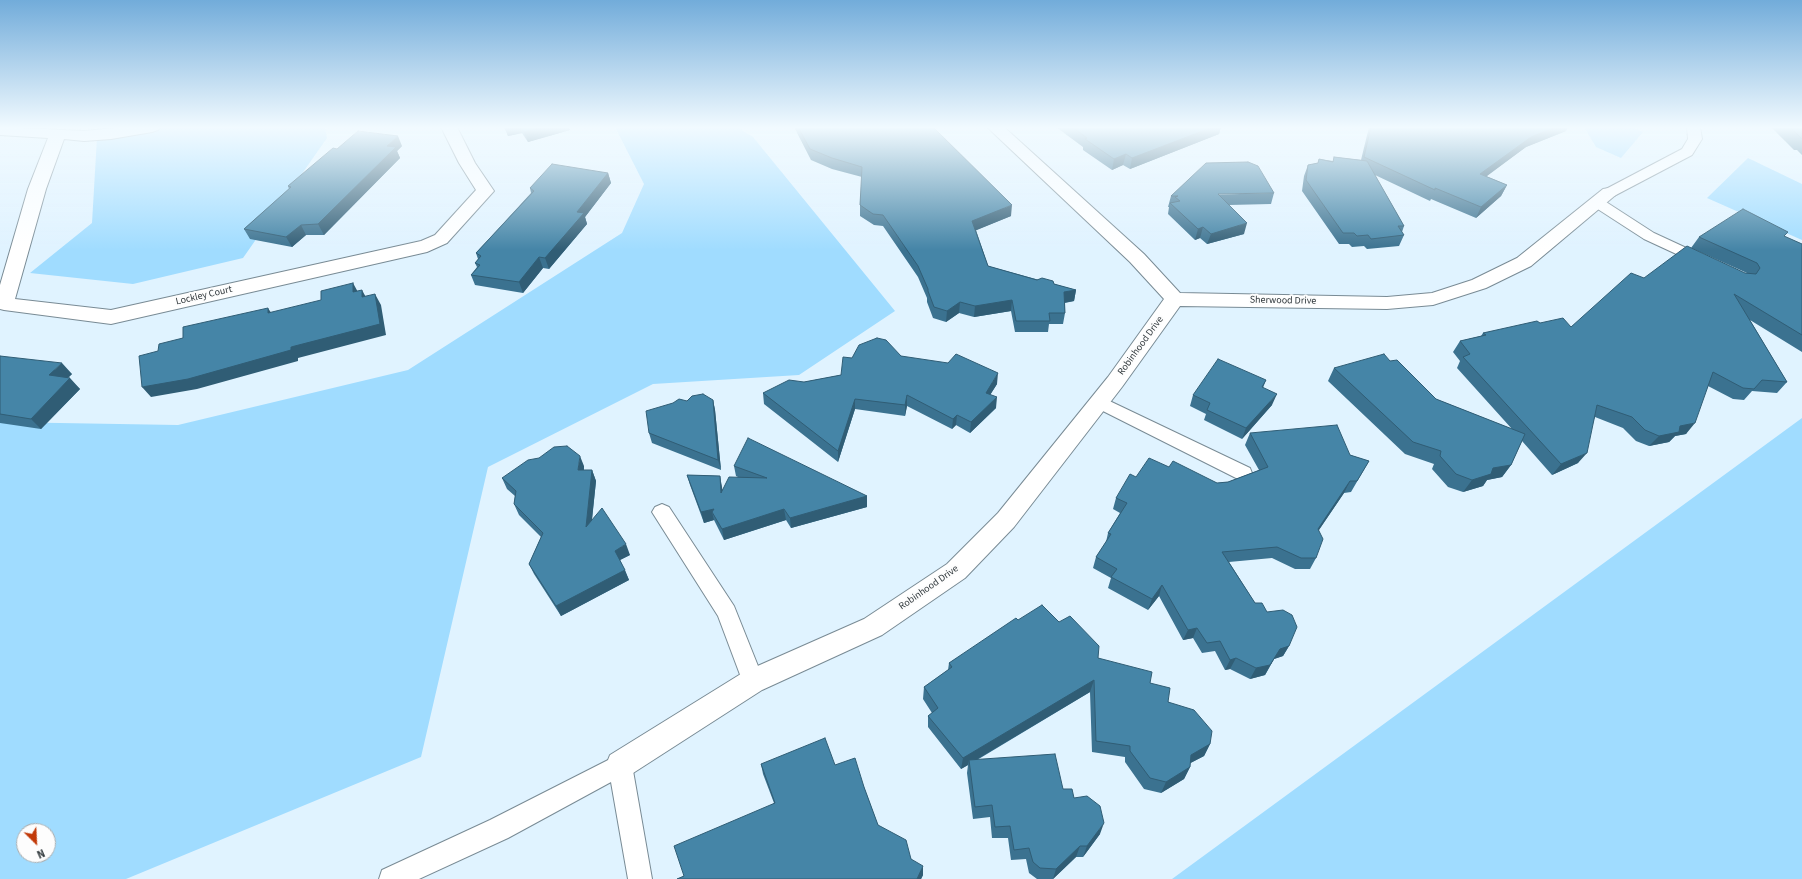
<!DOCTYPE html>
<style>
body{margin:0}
#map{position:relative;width:1802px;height:879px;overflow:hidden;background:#e0f3ff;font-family:"Source Sans 3",sans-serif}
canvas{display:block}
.north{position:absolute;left:16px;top:823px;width:40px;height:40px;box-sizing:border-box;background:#fdfdfd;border:1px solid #abaeb0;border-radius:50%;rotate:156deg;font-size:11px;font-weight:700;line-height:16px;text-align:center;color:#30383c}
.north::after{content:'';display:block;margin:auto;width:14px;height:18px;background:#c23a09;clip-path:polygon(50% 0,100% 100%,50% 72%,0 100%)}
</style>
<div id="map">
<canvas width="1802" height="879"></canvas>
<div class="north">N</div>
</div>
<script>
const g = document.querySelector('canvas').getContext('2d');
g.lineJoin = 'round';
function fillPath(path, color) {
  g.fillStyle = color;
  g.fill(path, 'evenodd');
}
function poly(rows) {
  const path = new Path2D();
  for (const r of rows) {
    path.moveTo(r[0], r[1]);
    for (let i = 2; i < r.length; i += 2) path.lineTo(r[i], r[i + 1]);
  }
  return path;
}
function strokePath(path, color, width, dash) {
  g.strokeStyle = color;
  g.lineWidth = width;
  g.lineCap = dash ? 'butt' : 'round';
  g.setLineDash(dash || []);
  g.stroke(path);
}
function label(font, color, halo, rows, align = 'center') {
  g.font = font + ' "Source Sans 3",sans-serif';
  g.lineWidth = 4;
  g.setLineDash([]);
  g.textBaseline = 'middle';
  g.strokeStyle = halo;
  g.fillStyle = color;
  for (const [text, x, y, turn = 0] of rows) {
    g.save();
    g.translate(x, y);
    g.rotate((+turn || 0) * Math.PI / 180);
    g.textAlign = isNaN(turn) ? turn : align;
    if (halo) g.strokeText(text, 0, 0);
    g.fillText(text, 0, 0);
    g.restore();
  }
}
const green = poly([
 [145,127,325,127,327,138,243,258,133,284,30,273,92,223,97,137],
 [615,127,737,127,753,137,895,311,799,375,653,384,488,467,421,757,126,879,0,879,0,422,178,425,408,370,622,233,644,184],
 [24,831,48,831,48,855,24,855],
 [1584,127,1633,127,1643,132,1621,158,1596,147],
 [1748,158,1802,184,1802,240,1707,198],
 [1802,418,1802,879,1172,879]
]);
const lane = poly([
 [1687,127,1700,127,1702,139,1692,155,1614,196,1604,196,1602,193,1604,190,1682,149,1688,139,1687,127],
 [1598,199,1603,200,1654,233,1708,258,1711,261,1708,264,1703,266,1698,264,1644,239,1593,206,1591,203,1593,200,1598,199],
 [1099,396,1250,468,1252,473,1250,478,1243,480,1236,478,1093,406,1090,402,1093,398,1099,396],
 [662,504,669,507,734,606,764,681,761,688,753,691,745,688,718,616,652,512,655,507,662,504],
 [620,754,628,757,632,765,652,879,628,879,611,782,508,838,419,879,379,879,382,870,490,820,620,754]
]);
const street = poly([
 [0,127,84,131,126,127,160,127,158,130,152,132,111,139,84,141,64,139,46,189,15,299,111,310,421,241,435,235,476,190,459,163,441,127,457,127,475,163,494,191,447,243,427,252,111,324,4,310,0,309,0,285,28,189,48,138,0,135,0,127],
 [987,127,1004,127,1144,254,1180,293,1387,297,1432,293,1472,280,1517,258,1603,189,1609,188,1615,189,1618,193,1531,266,1486,288,1433,305,1387,309,1180,306,1122,387,1014,527,965,578,882,635,762,690,630,775,620,779,610,775,606,765,610,755,744,672,864,619,947,564,998,513,1108,377,1164,299,1130,262,987,127]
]);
const wall = poly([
 [504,127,569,127,570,130,528,142,522,133,508,136],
 [794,127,933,127,1011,216,976,230,988,266,1076,290,1074,301,1065,303,1065,313,1063,324,1049,324,1048,332,1015,332,1011,311,974,317,959,313,946,322,933,318,927,302,927,298,918,277,883,226,874,225,860,216,860,205,862,177,832,169,811,160],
 [1056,127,1221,127,1219,134,1130,169,1123,165,1112,170,1083,150,1083,147],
 [1369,127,1568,127,1566,131,1526,147,1486,176,1507,185,1501,196,1476,218,1431,199,1430,201,1375,175,1404,226,1402,232,1404,235,1399,246,1367,249,1364,246,1352,247,1349,244,1339,244,1302,191,1304,176,1308,165,1318,163,1319,159,1333,161,1334,157,1361,160],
 [1771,127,1802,127,1802,155,1797,150,1794,150],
 [402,146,397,151,400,158,324,235,306,235,292,247,250,239,244,229,289,189,288,186,337,149],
 [608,173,611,183,585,217,587,224,549,269,543,268,523,293,475,285,471,275,477,267,475,263,478,259,476,253,531,193,530,188],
 [1274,193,1271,204,1229,205,1244,234,1207,244,1200,238,1195,240,1168,214,1169,207,1168,207,1171,196],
 [1784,236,1802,244,1802,352,1750,320,1787,382,1777,393,1752,391,1744,400,1733,399,1708,386,1686,434,1675,436,1669,442,1649,446,1636,441,1623,428,1595,417,1578,463,1552,475,1522,441,1511,465,1502,477,1487,480,1483,486,1463,492,1448,487,1432,469,1434,464,1405,454,1328,381,1334,368,1390,361,1436,399,1512,429,1457,368,1460,361,1453,352,1460,341,1481,336,1483,333,1540,323,1571,327,1644,278,1747,273,1691,248,1699,237],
 [0,356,72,374,68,378,80,389,41,429,0,423],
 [901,356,997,384,990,395,996,408,970,433,956,425,952,429,907,406,905,416,855,409,838,462,764,404,763,393,804,382,841,375,852,358],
 [1266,380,1263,388,1272,405,1242,439,1204,420,1206,414,1190,406,1193,395],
 [713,400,715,410,721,470,652,443,649,433,687,401],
 [1250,433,1350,455,1369,461,1351,492,1344,493,1319,530,1316,558,1310,569,1295,569,1272,558,1229,562,1255,603,1267,612,1289,646,1283,656,1274,659,1265,675,1250,679,1230,669,1225,670,1215,651,1202,653,1193,638,1183,640,1159,596,1148,610,1108,588,1111,578,1093,568,1096,557,1106,542,1108,533,1120,513,1113,509,1116,498,1136,477,1169,467,1217,483,1228,482,1259,470,1245,445],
 [584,466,584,470,592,470,596,481,592,520,630,555,620,560,629,580,561,616,534,574,529,564,541,537,519,515,514,504,515,496,507,489,502,478],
 [734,466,867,496,867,507,791,528,786,520,724,540,714,520,704,523,690,485,687,475,720,476,722,490,738,477,736,476],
 [1018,620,1150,683,1210,744,1204,756,1190,763,1190,767,1184,779,1161,793,1144,789,1125,762,1125,757,1092,752,1090,692,977,760,1063,789,1074,798,1100,834,1083,857,1076,857,1053,879,1037,879,1029,873,1026,859,1011,860,1008,838,992,838,990,817,973,819,967,773,968,765,961,769,928,727,928,716,932,713,923,699,924,687,948,670,949,663],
 [761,764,835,765,864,787,878,825,911,859,923,875,921,879,677,879,684,876,774,803,763,774]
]);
const shadedWall = poly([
 [505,127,520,127,522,133,508,136],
 [543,127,569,127,570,130,528,142,524,132],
 [1213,127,1221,127,1219,134,1130,169,1132,158],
 [1556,127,1568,127,1566,131,1526,147,1475,185,1480,174,1531,137],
 [398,136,402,146,397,151,400,158,324,235,318,224,387,146],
 [1126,154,1123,165,1112,170,1114,159],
 [608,173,611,183,585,217,587,224,549,269,545,258,577,212],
 [1507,185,1501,196,1476,218,1481,207],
 [1012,205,1011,216,972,232,972,221],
 [1247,223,1244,234,1207,244,1211,234],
 [301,225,306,235,292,247,286,237],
 [1203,227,1200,238,1195,240,1198,229],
 [539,257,543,268,523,293,519,282],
 [353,283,359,294,353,292],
 [362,290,368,301,362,297],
 [1076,290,1074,301,1062,303,1064,292],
 [375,294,381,305,386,335,298,358,298,361,197,389,151,397,142,387,291,347],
 [1012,300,1011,311,974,317,975,306],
 [960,302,959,313,946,322,947,311],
 [268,308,275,319,268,313],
 [62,363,72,374,59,386,49,375],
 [998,373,997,384,985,403,986,393],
 [70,378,80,389,41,429,31,419],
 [1277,394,1272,405,1242,439,1246,428],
 [907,395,907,406,905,416,905,405],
 [997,397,996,408,970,433,971,422],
 [855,399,855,409,838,462,838,451],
 [713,400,715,410,721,470,718,460],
 [957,415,956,425,952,429,953,419],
 [1695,423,1686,434,1675,436,1669,442,1649,446,1659,436,1680,426],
 [1587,453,1578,463,1552,475,1561,464],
 [580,456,584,466,583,480,578,470],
 [1511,465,1502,477,1487,480,1483,486,1463,492,1472,480,1493,468],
 [592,470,596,481,590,537,586,527],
 [720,476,722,487,724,503,721,493],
 [1350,481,1344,493,1312,540,1318,529],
 [867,496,867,507,791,528,790,518],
 [714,509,712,512,714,520,704,523,701,512],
 [784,509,786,520,724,540,722,529],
 [626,544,630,555,618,561,615,551],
 [625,570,629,580,561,616,556,606],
 [1162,585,1159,596,1148,610,1152,599],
 [1197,628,1193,638,1183,640,1188,630],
 [1289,646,1283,656,1274,659,1265,675,1250,679,1256,668,1280,649],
 [1236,658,1230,669,1225,670,1230,660],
 [1094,680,1090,692,969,764,969,760,968,765,961,769,963,758],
 [1210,744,1204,756,1185,766,1191,755],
 [1190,767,1184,779,1161,793,1166,782],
 [1104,823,1100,834,1083,857,1087,846],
 [1080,846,1076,857,1053,879,1056,869],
 [923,866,923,875,921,879,917,879]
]);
const building = poly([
 [521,127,543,127,524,132,521,127],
 [798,127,933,127,1012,205,972,221,988,266,1037,280,1042,278,1053,281,1054,284,1076,290,1064,292,1065,313,1049,313,1050,321,1016,321,1012,300,975,306,960,302,947,311,934,307,928,291,928,289,918,266,883,215,873,214,860,205,862,167,832,158,810,149,798,127],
 [1072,127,1213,127,1132,158,1126,154,1114,159,1085,139,1087,138,1072,127],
 [1371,127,1556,127,1531,137,1480,174,1507,185,1481,207,1435,188,1435,190,1364,157,1371,127],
 [1790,127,1802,127,1802,139,1790,127],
 [358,131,398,136,387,146,396,147,318,224,301,225,286,237,244,229,291,187,288,186,333,148,337,149,358,131],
 [1334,157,1367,161,1404,226,1398,226,1404,235,1371,239,1368,235,1357,236,1354,233,1343,233,1306,180,1308,165,1318,163,1319,159,1333,162,1334,157],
 [1248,162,1258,166,1274,193,1218,194,1247,223,1211,234,1203,227,1198,229,1170,203,1180,201,1175,197,1178,196,1171,196,1206,163,1248,162],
 [552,164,608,173,577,212,584,213,545,258,539,257,519,282,471,275,480,265,475,263,481,256,476,253,534,191,530,188,552,164],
 [1743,209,1788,232,1784,236,1802,244,1802,335,1734,294,1787,382,1762,380,1754,389,1743,388,1713,372,1695,423,1680,426,1679,432,1659,436,1645,430,1632,417,1597,405,1587,453,1561,464,1463,357,1470,354,1460,341,1486,335,1483,333,1537,321,1540,323,1563,318,1571,327,1631,273,1644,278,1687,246,1745,273,1756,274,1760,268,1757,263,1699,237,1743,209],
 [353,283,353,292,362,290,362,297,375,294,380,324,291,347,291,350,188,379,142,387,139,356,158,351,159,344,183,338,183,327,268,308,268,313,321,300,321,291,353,283],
 [877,338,886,340,901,356,948,363,956,354,998,373,986,393,997,397,971,422,957,415,953,419,907,395,905,405,855,399,838,451,763,393,789,380,804,382,841,375,843,357,852,358,859,345,877,338],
 [1384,354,1390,361,1397,360,1436,399,1525,434,1511,465,1493,468,1491,474,1472,480,1456,474,1440,456,1441,451,1413,442,1334,368,1384,354],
 [0,356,62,363,49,375,70,378,31,419,0,414,0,356],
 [1218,359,1266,380,1262,387,1277,394,1246,428,1207,410,1210,403,1193,395,1218,359],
 [703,394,713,400,718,460,649,433,646,411,673,403,679,399,687,401,692,396,703,394],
 [1337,425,1350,455,1369,461,1357,481,1350,481,1318,529,1323,539,1316,558,1301,558,1277,547,1222,552,1255,603,1262,603,1267,612,1283,610,1292,615,1297,627,1289,646,1280,649,1270,665,1256,668,1236,658,1230,660,1220,641,1207,643,1197,628,1188,630,1162,585,1152,599,1111,577,1117,569,1096,557,1111,534,1108,533,1127,503,1116,498,1130,474,1136,477,1149,458,1169,467,1173,461,1217,483,1228,482,1268,467,1250,433,1337,425],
 [748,438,867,496,790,518,784,509,722,529,712,512,714,509,701,512,687,475,720,476,721,493,729,477,767,478,734,466,748,438],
 [567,446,580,456,578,470,592,470,586,527,602,508,626,544,615,551,625,570,556,606,529,564,543,533,514,504,516,491,502,478,528,460,539,458,554,447,567,446],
 [1042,605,1059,622,1070,616,1099,646,1098,658,1152,672,1150,683,1170,688,1168,702,1194,710,1212,731,1210,744,1191,755,1190,767,1166,782,1150,778,1130,751,1130,746,1096,741,1094,680,963,758,928,716,938,708,924,687,952,667,949,663,1016,618,1018,620,1042,605],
 [825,738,835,765,855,758,864,787,878,825,906,840,911,859,923,866,917,879,677,879,684,876,674,846,775,803,761,764,825,738],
 [1055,754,1063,789,1072,789,1074,798,1087,796,1100,806,1104,823,1087,846,1080,846,1056,869,1040,868,1033,862,1029,848,1014,850,1010,826,995,827,992,805,975,807,969,760,1055,754]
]);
const streetNames = [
 ["Lockley Court",204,296,-13],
 ["Sherwood Drive",1283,301,1],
 ["Robinhood Drive",1141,346,-54],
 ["Robinhood Drive",929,588,-35]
];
fillPath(green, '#a0dcff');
strokePath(lane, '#798b95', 2);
strokePath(street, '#798b95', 2);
fillPath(lane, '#fff');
fillPath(street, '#fff');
fillPath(wall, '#3b7290');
fillPath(shadedWall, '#305d75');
fillPath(building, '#4585a7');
strokePath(building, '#305d75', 1);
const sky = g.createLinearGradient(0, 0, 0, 250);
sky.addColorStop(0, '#72acda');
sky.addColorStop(0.51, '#f1faff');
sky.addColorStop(1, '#f1faff00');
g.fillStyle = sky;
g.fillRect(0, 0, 1802, 250);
label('10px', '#30383c', '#fdfdfd', streetNames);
</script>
